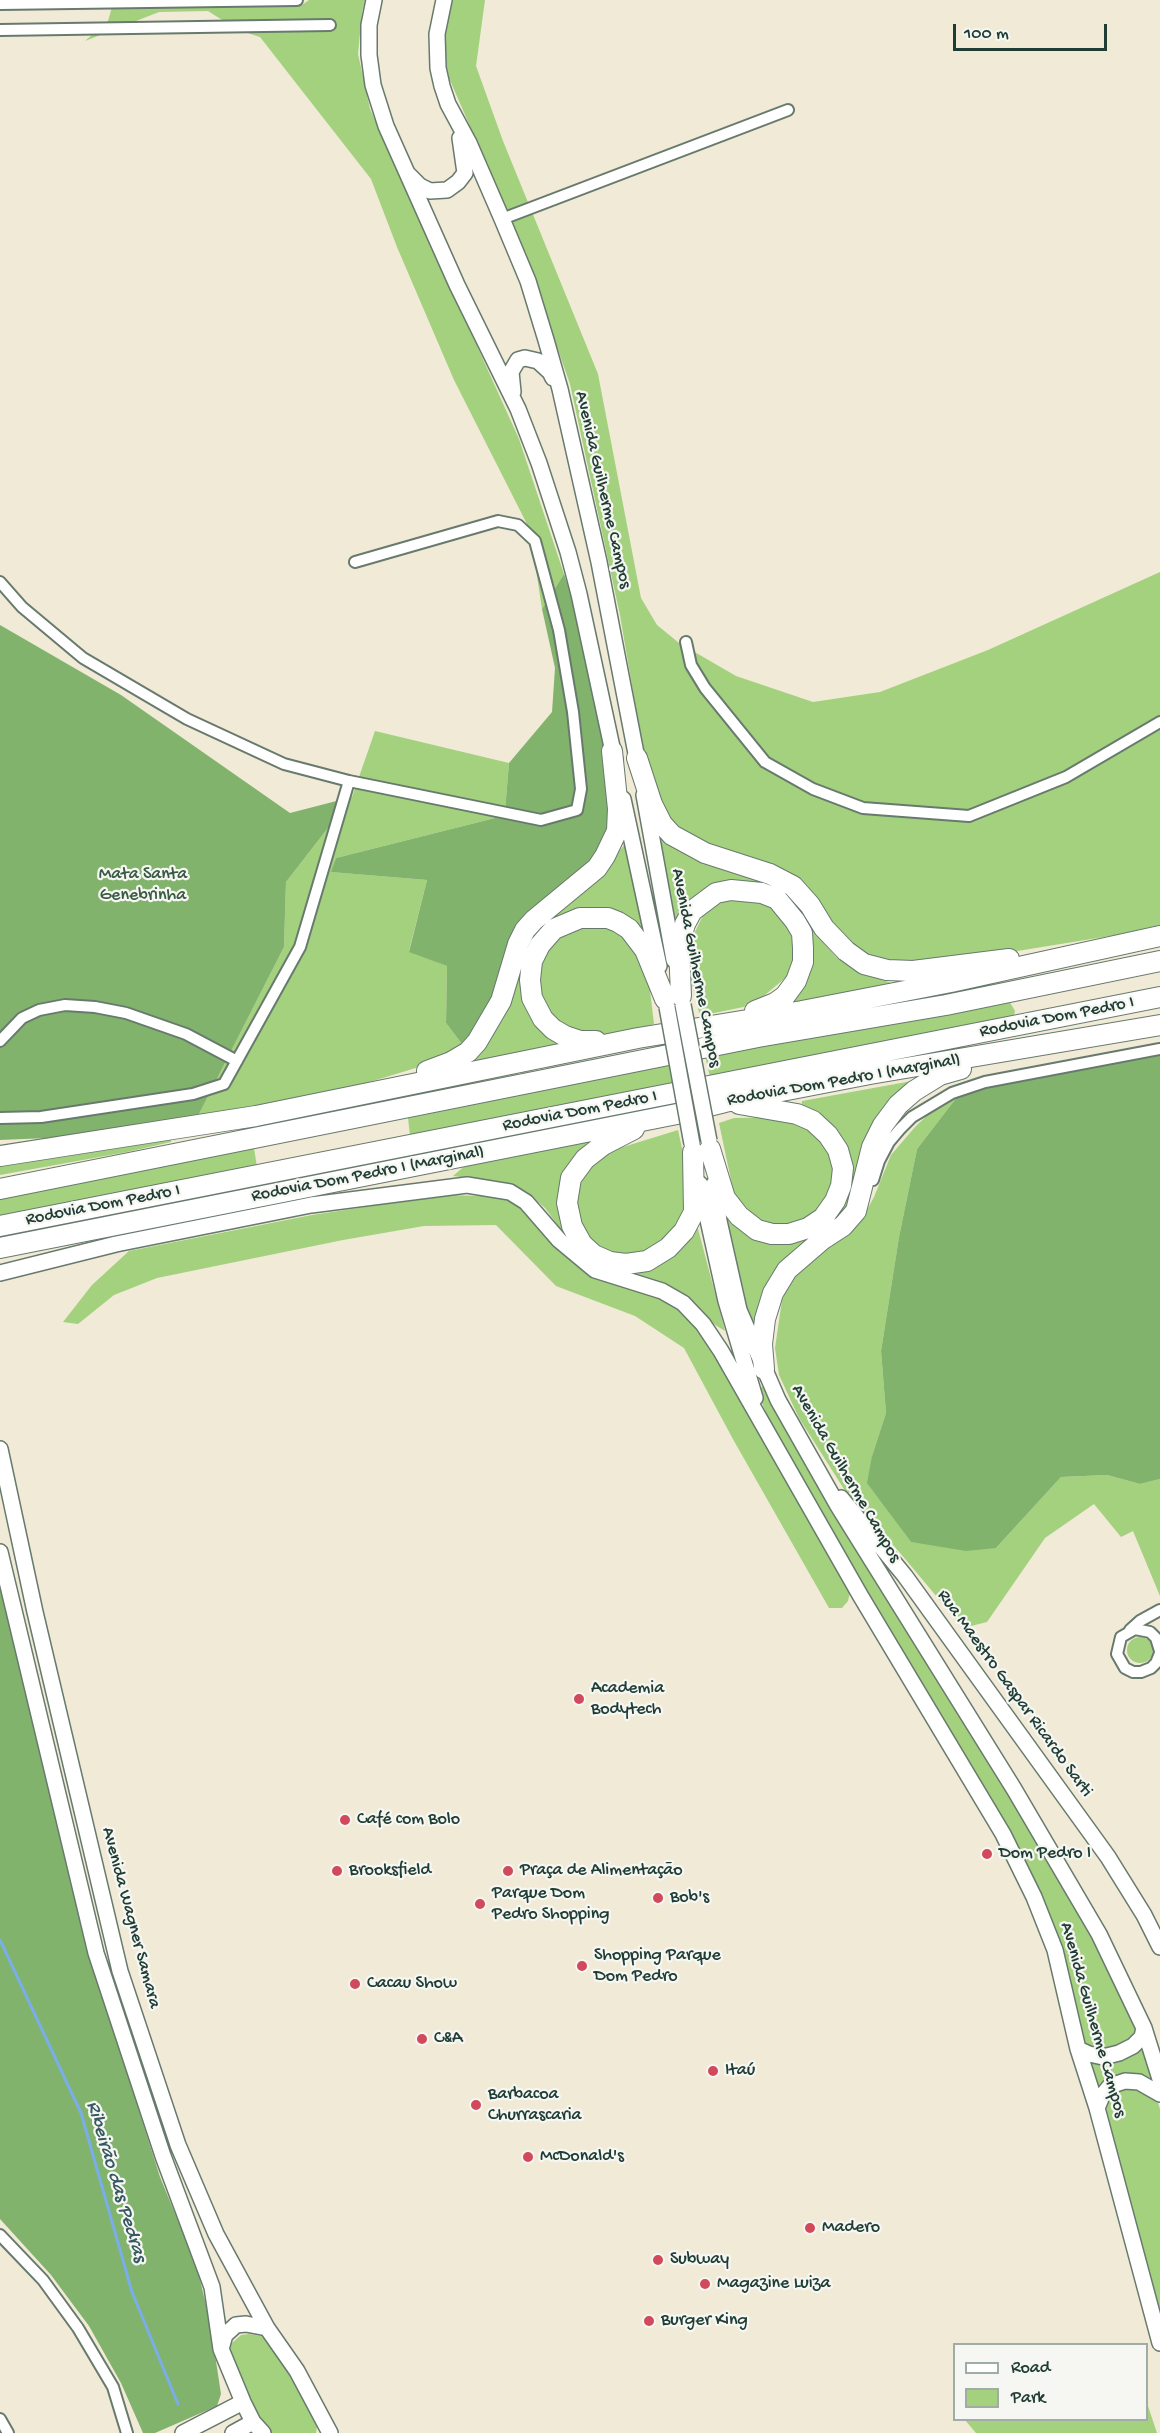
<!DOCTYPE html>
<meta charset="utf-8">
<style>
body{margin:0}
#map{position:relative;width:1160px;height:2433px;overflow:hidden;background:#f0ead6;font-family:"Gochi Hand",sans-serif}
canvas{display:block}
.legend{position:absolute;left:953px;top:2343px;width:195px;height:78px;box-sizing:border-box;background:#f6f6f2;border:2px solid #a0aca6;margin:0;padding:8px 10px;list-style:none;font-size:18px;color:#1f3d34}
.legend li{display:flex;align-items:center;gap:12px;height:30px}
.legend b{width:30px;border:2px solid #a0aca6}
.scale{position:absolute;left:953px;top:24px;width:154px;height:27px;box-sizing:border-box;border:3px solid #1f3d34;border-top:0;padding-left:8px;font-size:18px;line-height:21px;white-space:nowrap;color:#1f3d34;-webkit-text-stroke:4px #f6f6f2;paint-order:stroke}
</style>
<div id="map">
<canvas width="1160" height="2433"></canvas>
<ul class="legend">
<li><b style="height:8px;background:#fff"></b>Road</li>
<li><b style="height:16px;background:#a3d17e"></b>Park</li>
</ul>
<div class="scale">100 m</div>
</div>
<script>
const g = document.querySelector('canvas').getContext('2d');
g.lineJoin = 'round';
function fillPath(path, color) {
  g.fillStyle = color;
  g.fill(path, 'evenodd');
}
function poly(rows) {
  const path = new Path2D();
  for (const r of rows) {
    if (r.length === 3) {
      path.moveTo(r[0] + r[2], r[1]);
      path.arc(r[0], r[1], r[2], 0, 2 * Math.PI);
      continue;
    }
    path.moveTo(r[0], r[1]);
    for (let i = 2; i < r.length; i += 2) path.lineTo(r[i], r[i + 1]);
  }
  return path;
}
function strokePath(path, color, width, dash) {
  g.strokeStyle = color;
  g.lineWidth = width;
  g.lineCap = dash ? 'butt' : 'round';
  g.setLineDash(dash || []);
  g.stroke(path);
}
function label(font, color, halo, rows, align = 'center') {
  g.font = font + ' "Gochi Hand",sans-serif';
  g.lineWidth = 4.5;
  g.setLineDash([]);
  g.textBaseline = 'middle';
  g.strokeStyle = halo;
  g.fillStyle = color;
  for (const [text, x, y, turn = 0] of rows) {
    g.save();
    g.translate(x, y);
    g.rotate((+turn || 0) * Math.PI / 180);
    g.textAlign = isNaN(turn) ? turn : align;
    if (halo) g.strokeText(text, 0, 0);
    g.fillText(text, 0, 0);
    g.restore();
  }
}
const green = poly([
 [114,0,282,0,302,5,309,0,365,0,362,12,358,54,370,109,519,439,564,574,542,609,530,530,454,380,397,247,371,179,260,37,238,30,208,11,159,12,85,41,108,21],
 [450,0,485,0,476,66,503,141,598,374,641,598,657,625,679,643,736,676,813,702,880,692,988,650,1160,572,1160,925,1116,935,894,971,854,957,800,893,695,849,652,804,620,615,570,384,520,241,449,78,442,45],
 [375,731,509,763,505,811,499,817,336,858,332,872,427,880,409,951,447,966,446,1023,468,1052,327,1095,198,1116,284,947,286,882,352,797],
 [659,836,663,836,783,889,806,909,817,935,836,957,863,974,895,984,784,1005,803,924,751,884,675,927],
 [624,845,630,852,648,936,633,924,573,914,523,986,563,1045,469,1064,487,1044,508,1006,524,948,538,924,596,881],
 [733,896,763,900,784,919,796,947,790,974,753,1005,700,1016,690,976,692,938,706,909],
 [592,926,620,932,639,953,649,982,654,1024,634,1030,604,1036,561,1028,539,1001,537,968,549,945,569,930],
 [1008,999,1015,1011,1013,1019,710,1077,705,1056],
 [670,1065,673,1085,410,1136,408,1118],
 [923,1079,892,1104,853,1207,760,1304,753,1324,748,1312,736,1266,726,1211,804,1237,848,1162,801,1108,802,1101],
 [957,1097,917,1149,899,1237,881,1351,886,1413,872,1456,890,1513,911,1542,996,1548,1061,1477,1107,1475,1140,1484,1160,1479,1160,1596,1133,1531,1121,1537,1094,1504,1045,1538,987,1622,963,1628,901,1554,849,1497,799,1418,779,1375,775,1348,782,1300,791,1280,811,1259,831,1246,863,1217,874,1197,891,1155,915,1127,937,1106],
 [676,1102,677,1108,0,1240,0,1235],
 [790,1117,816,1131,833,1153,836,1181,825,1205,804,1222,778,1226,757,1219,734,1194,719,1123,734,1118],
 [678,1130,683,1153,684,1220,665,1246,631,1258,599,1253,581,1226,576,1198,586,1169,607,1152],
 [171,1138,171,1142,127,1152,0,1175,0,1162],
 [590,1140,573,1159,564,1179,562,1210,568,1234,579,1249,594,1261,624,1271,655,1265,680,1251,697,1225,725,1331,712,1323,684,1295,663,1285,614,1273,594,1266,577,1251,545,1208,527,1192,510,1184,453,1176,467,1164],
 [254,1148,257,1167,0,1218,0,1198],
 [445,1195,487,1196,519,1203,541,1223,573,1262,594,1275,628,1285,679,1307,722,1359,850,1592,848,1601,842,1608,829,1608,734,1441,684,1348,635,1316,556,1286,496,1225,424,1226,343,1240,157,1278,114,1295,78,1324,63,1322,92,1285,129,1251,312,1215],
 [763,1386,767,1389,1095,1933,1140,2031,1132,2042,1102,2053,1080,2045,1035,1891,775,1434,757,1391],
 [1140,1650,13],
 [1144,2040,1160,2088,1140,2079,1098,2098,1083,2056],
 [1125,2087,1143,2091,1158,2103,1160,2109,1160,2316,1104,2112,1110,2096],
 [249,2334,267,2337,293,2373,318,2420,316,2433,271,2433,260,2417,228,2355,232,2343,241,2335],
 [1147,2403,1157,2433,976,2433,965,2420,1146,2420]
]);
const forest = poly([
 [564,574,585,636,602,700,617,831,597,868,510,943,503,993,468,1052,446,1023,447,966,409,952,427,880,331,872,336,858,499,817,505,811,509,763,552,712,555,668,542,609],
 [0,625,121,695,290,813,352,797,286,882,284,947,198,1116,48,1138,0,1140],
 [1160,1055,1160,1479,1140,1484,1107,1475,1061,1477,996,1548,966,1551,911,1542,867,1483,872,1456,886,1413,881,1351,899,1237,917,1149,957,1097,985,1088],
 [0,1574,88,1950,160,2177,197,2267,210,2322,221,2394,217,2406,155,2433,143,2433,121,2383,89,2326,51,2275,0,2219]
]);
const stream = poly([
 [0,1940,81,2113,132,2292,178,2404]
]);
const street = poly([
 [0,4,297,0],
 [0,30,330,25],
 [502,219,788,110],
 [0,582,22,607,83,658,187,719,284,764,349,781,541,820,577,810,581,789,573,712,559,630,535,541,518,525,498,521,355,562],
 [686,642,691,665,705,688,765,762,813,789,863,808,969,816,1066,777,1160,722],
 [0,1041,22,1018,39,1010,65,1005,95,1007,126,1013,186,1034,237,1061],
 [0,1118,41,1117,193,1094,224,1084,300,947,349,781],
 [873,1180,879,1161,889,1142,900,1129,912,1117,952,1093,985,1082,1160,1049],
 [1130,1630,1140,1621,1160,1610],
 [1160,1651,1156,1638,1150,1632,1135,1629,1121,1637,1117,1654,1125,1668,1133,1672,1141,1672,1151,1668,1156,1663,1160,1653],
 [0,2235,43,2280,78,2328,113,2387,127,2433],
 [0,2419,8,2433]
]);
const secondary = poly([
 [374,0,369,25,369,55,373,85,386,126,457,285,518,409,539,463,568,552,579,594,615,761],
 [444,0,437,34,438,68,442,86,448,104,469,143,502,219,528,281,546,340,560,389,599,562,639,769],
 [408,174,420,186,430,191,447,190,458,182,465,173,460,138],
 [513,392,511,372,518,360,525,358,538,361,550,372,553,378],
 [644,795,674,960],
 [623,799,659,966],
 [700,1184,726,1301,755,1398],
 [714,1184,719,1221,739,1310,778,1400,838,1506,1014,1789,1099,1934,1144,2028,1160,2079],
 [0,1273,116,1244,311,1205,467,1185,510,1192,526,1202,559,1240,595,1270,662,1291,683,1303,703,1324,721,1351,860,1595,1003,1834,1034,1897,1055,1950,1078,2049,1097,2108,1160,2343],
 [0,1449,35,1612,120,1971,178,2145,216,2234,267,2328,297,2371,330,2433],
 [841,1498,905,1576,1108,1857,1144,1915,1160,1947],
 [0,1552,96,1953,163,2156,212,2287,221,2349,243,2402,253,2422,263,2433],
 [1078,2049,1089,2054,1103,2057,1119,2053,1133,2046,1142,2037,1144,2028],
 [1097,2108,1102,2096,1110,2086,1125,2081,1139,2082,1160,2094],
 [221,2349,225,2335,236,2325,246,2324,267,2328],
 [183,2433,243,2402],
 [233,2433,253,2422]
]);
const highway = poly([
 [637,758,652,804,662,824,672,835,705,853,770,874,793,886,810,905,824,928,846,951,864,964,887,970,913,971,1009,959],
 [681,996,679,945,685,924,692,911,716,893,731,890,762,893,777,899,795,921,802,933,803,948,803,962,796,981,785,996,775,1003,755,1011],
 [596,1041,580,1041,565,1036,553,1029,543,1019,532,998,530,980,532,961,540,945,554,929,580,918,608,918,618,922,629,929,645,950,665,999],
 [427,1071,451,1062,468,1052,477,1042,501,1001,518,944,525,930,534,920,597,868,605,856,617,831,618,809,612,751],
 [634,1129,603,1145,585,1159,571,1178,567,1203,572,1226,582,1244,594,1255,610,1262,626,1264,647,1261,668,1248,684,1231,694,1212,693,1152],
 [710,1149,725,1198,739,1216,757,1230,772,1234,789,1234,808,1228,823,1218,835,1201,841,1186,843,1168,838,1150,828,1135,813,1121,797,1114,739,1104],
 [0,1156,256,1116,638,1038,802,1011,951,982,1160,936],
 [0,1189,758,1037,946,1005,1160,961],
 [0,1226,1160,997],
 [0,1248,677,1114,725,1102,870,1074,1160,1025],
 [764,1369,762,1344,765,1319,773,1293,787,1270,823,1239,843,1226,856,1211,872,1147,883,1125,898,1105,914,1091,940,1075,961,1069]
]);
const secondaryBridge = poly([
 [683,1005,709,1141],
 [667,1007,692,1144]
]);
const markers = [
 [579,1699,6,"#d1495b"],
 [345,1820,6,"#d1495b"],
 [987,1854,6,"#d1495b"],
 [337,1871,6,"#d1495b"],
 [508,1871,6,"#d1495b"],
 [658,1898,6,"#d1495b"],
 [480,1904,6,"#d1495b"],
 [582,1966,6,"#d1495b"],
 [355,1984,6,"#d1495b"],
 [422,2039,6,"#d1495b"],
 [713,2071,6,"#d1495b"],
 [476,2105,6,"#d1495b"],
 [528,2157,6,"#d1495b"],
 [810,2228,6,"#d1495b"],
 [658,2260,6,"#d1495b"],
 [705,2284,6,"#d1495b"],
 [649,2321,6,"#d1495b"]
];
const streetNames = [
 ["Avenida Guilherme Campos",602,490,77],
 ["Avenida Guilherme Campos",695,968,79],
 ["Rodovia Dom Pedro I",1057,1018,-11],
 ["Rodovia Dom Pedro I (Marginal)",844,1081,-10],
 ["Rodovia Dom Pedro I",580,1112,-11],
 ["Rodovia Dom Pedro I (Marginal)",368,1175,-11],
 ["Rodovia Dom Pedro I",103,1206,-11],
 ["Avenida Guilherme Campos",845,1474,60],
 ["Rua Maestro Gaspar Ricardo Sarti",1014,1694,54],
 ["Avenida Wagner Samara",130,1918,75],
 ["Avenida Guilherme Campos",1092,2020,74]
];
const parkNames = [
 ["Mata Santa",143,875],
 ["Genebrinha",143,896]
];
const poiNames = [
 ["Academia",591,1689],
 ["Bodytech",591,1710],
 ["Café com Bolo",357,1820],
 ["Dom Pedro I",999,1854],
 ["Brooksfield",349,1871],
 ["Praça de Alimentação",520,1871],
 ["Parque Dom",492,1894],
 ["Pedro Shopping",492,1915],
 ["Bob's",670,1898],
 ["Shopping Parque",594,1956],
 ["Dom Pedro",594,1977],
 ["Cacau Show",367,1984],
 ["C&A",434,2039],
 ["Itaú",725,2071],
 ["Barbacoa",488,2095],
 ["Churrascaria",488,2116],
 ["McDonald's",540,2157],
 ["Madero",822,2228],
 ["Subway",670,2260],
 ["Magazine Luiza",717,2284],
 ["Burger King",661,2321]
];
const waterNames = [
 ["Ribeirão das Pedras",115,2182,73]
];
fillPath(green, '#a3d17e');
fillPath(forest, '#82b36d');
strokePath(stream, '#7aaee8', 3);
strokePath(street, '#687a6d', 14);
strokePath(secondary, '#687a6d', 18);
strokePath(highway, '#687a6d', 22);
strokePath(street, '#fff', 10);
strokePath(secondary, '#fff', 15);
strokePath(highway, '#fff', 20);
strokePath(secondaryBridge, '#687a6d', 18, []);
strokePath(secondaryBridge, '#fff', 15);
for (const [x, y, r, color] of markers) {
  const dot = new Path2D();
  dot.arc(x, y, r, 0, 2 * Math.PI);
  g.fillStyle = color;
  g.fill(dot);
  strokePath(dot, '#f6f6f2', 2);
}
label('18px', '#1f3d34', '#f6f6f2', streetNames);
label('18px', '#395b43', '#f6f6f2', parkNames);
label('18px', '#1f3d34', '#f6f6f2', poiNames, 'left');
label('italic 20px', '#365961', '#f6f6f2', waterNames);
</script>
